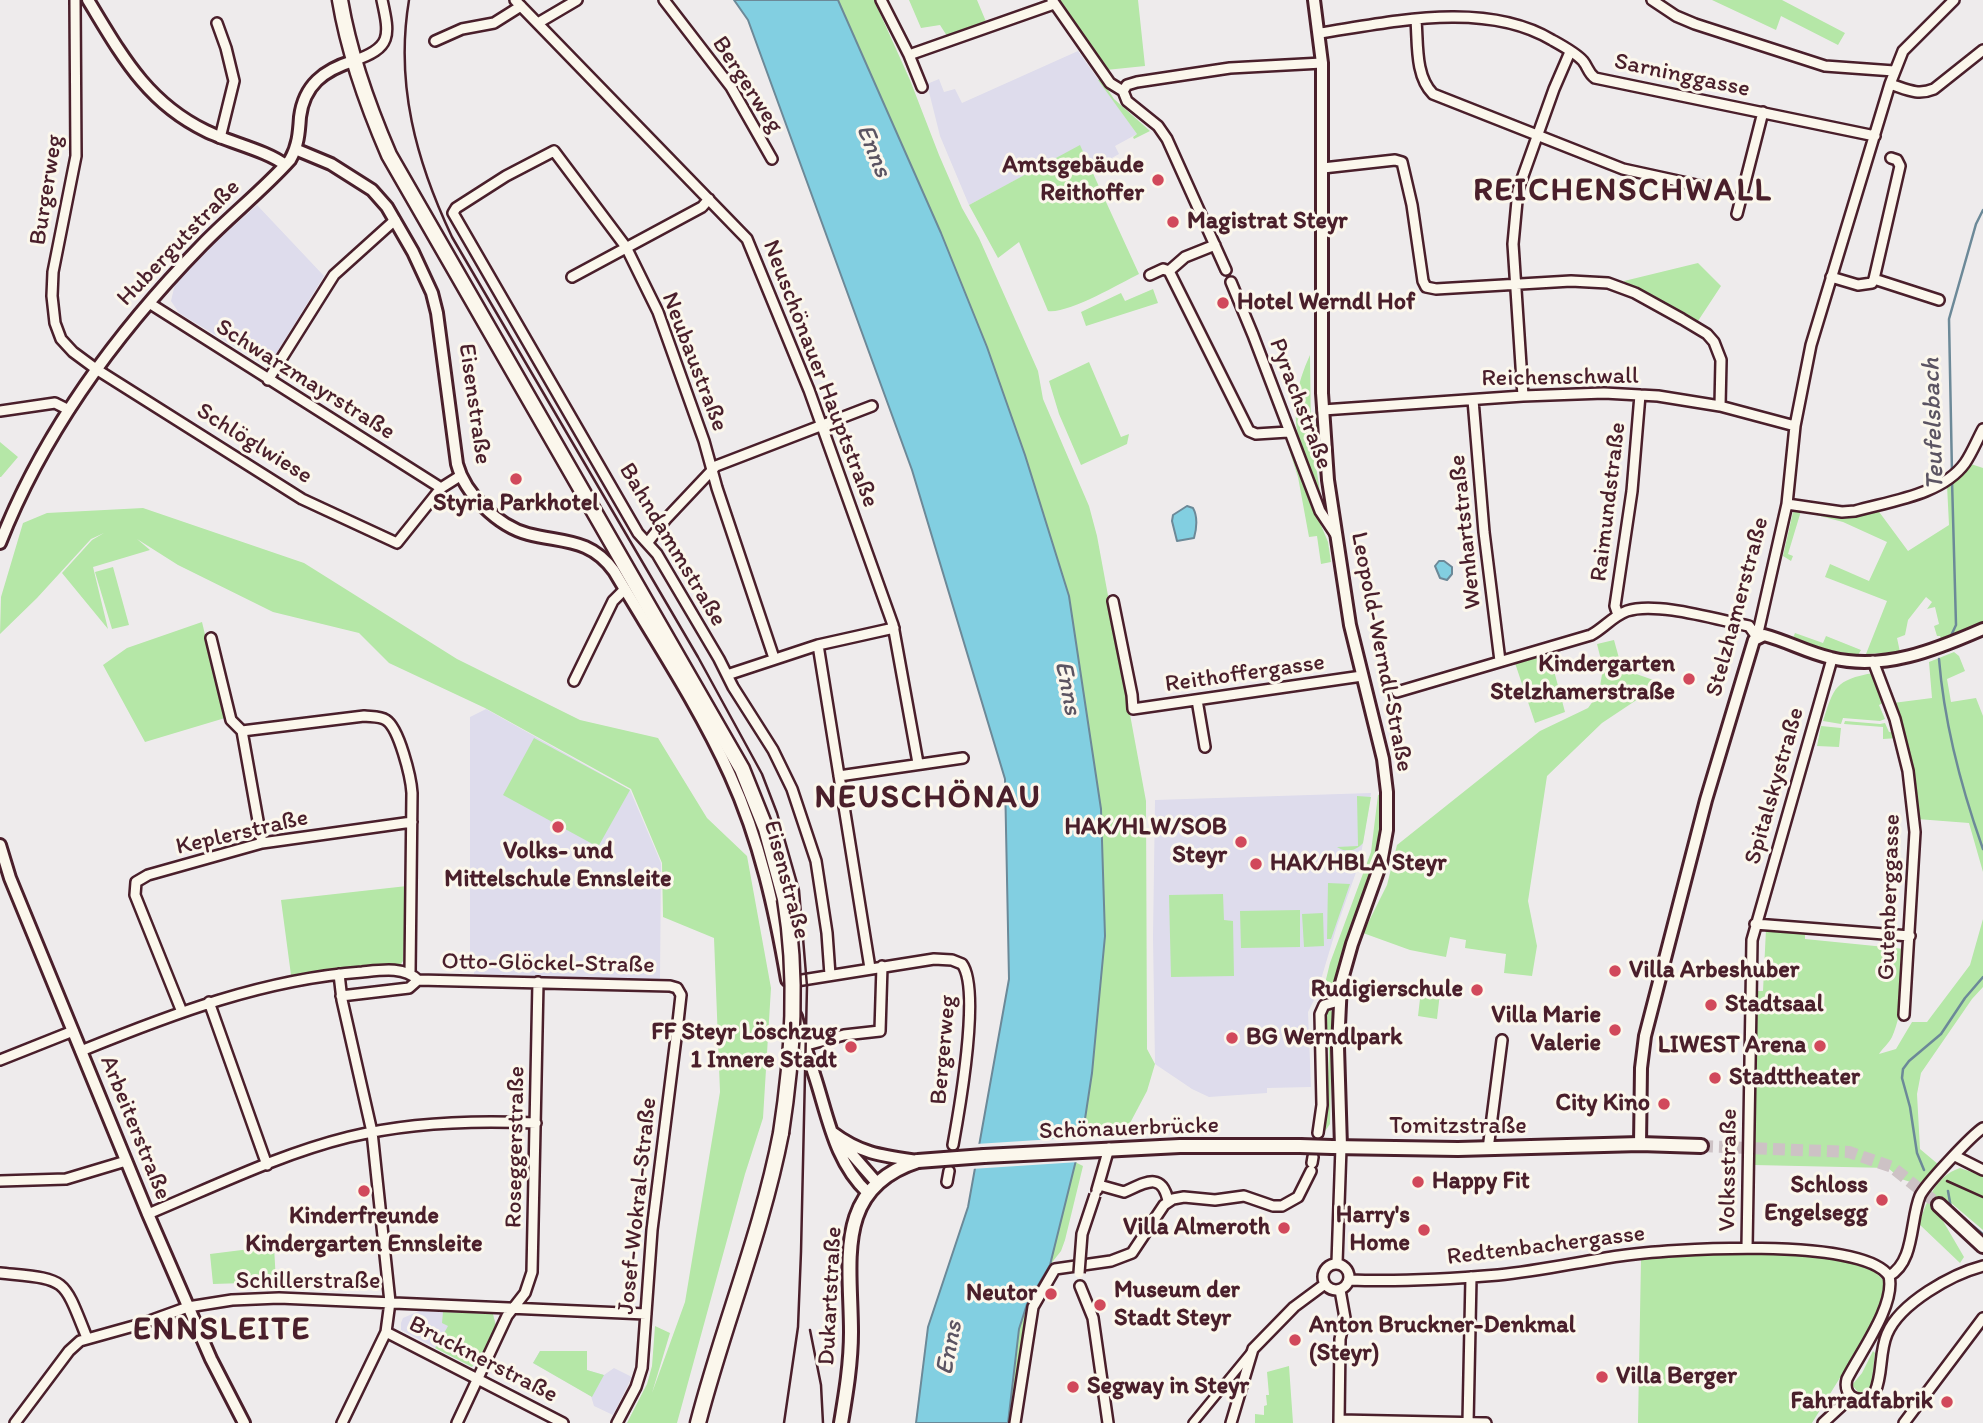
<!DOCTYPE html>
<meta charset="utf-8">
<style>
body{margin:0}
canvas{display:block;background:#eeebec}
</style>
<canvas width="1983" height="1423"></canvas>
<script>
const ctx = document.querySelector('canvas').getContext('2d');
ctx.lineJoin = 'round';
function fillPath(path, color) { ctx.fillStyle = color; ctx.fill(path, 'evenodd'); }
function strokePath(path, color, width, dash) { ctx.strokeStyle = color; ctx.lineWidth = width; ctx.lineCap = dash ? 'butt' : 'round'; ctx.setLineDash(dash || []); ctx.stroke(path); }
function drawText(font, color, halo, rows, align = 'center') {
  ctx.font = font + ' Itim,sans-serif'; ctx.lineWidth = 6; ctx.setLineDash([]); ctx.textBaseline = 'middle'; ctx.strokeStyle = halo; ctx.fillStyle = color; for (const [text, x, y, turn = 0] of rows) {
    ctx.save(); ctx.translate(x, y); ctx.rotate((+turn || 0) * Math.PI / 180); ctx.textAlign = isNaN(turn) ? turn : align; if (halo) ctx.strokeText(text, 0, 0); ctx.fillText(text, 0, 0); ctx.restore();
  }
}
const built = new Path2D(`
 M1078 51 1137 134 1115 146 1119 154 1092 169 1080 146 969 205 940 136 927 84 939 79 944 92 955 89 962 103Z
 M257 205 324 276 268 367 179 313 171 301 175 284 216 242Z
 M486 709 630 790 661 863 660 981 474 974V961H470V717Z
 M1371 793 1360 861 1337 926 1316 996 1308 1012 1311 1087 1267 1088V1093L1209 1097 1192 1089 1155 1064 1153 937 1155 800Z
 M419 1311 490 1313 493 1314 496 1326 478 1361 476 1360 472 1367 401 1330V1323L403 1318Z
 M540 1351H587V1370L604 1375 614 1368 632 1377 613 1415 594 1406 591 1396 533 1363Z`);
const green = new Path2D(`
 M838 0H874L910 80 939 155 962 208 979 238 1038 371 1043 399 1089 506 1097 536 1146 801 1147 1049 1155 1064 1147 1091 1129 1125 1121 1123 1117 1131C1104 1132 1094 1136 1082 1136L1092 1073 1105 936 1101 809 1069 596 890 118Z
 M909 0H977L987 24 951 38 947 36 940 25 921 28Z
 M1059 0H1138L1145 66 1106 70Z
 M1712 0H1782L1845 33 1838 45 1781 16 1776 30Z
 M1101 79 1114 99 1150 131 1134 139 1133 137 1137 134 1098 80Z
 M1080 145 1139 274C1119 284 1068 314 1048 311L1019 242 998 258 969 205Z
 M1698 263 1721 286 1696 324 1649 295 1625 286 1624 281Z
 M1153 289 1158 303 1086 326 1081 312 1121 293 1125 301Z
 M1316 354 1318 420H1316L1314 377Z
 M1310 355 1311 435 1322 504C1300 446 1282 416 1310 355Z
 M1089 362 1121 437 1129 434 1127 444 1081 465 1059 414 1049 381Z
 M1317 424 1328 510 1319 472 1315 425Z
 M0 442 18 457 1 477H0Z
 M1287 443 1328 542 1331 562 1321 564 1317 536 1309 537 1298 477Z
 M1971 464 1983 468V623L1942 641 1940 636H1937L1934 626 1939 624 1935 607 1927 609 1932 602 1926 597 1908 620 1905 635 1897 638 1900 652 1866 654 1887 601 1825 577 1830 564 1869 581 1887 542 1843 522 1801 511 1788 554 1793 556 1791 561 1783 556 1793 512 1801 510 1846 518 1877 509 1908 551 1949 525 1947 485Z
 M143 508 304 563 457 659 580 720 658 738 707 818 747 856 771 988 763 1118 745 1174 677 1423H627L647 1384 652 1366 655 1326 670 1333 652 1393 685 1302 720 1092 714 938 663 917 662 863 631 789 485 708 389 663 359 633 273 612 178 565 137 539 150 550 93 567 108 629 62 573 92 540 104 533 91 539 37 598 0 634 1 597 23 523 47 513Z
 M113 567 129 625 112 629 95 572Z
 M202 622 225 718 145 742 103 665 127 648Z
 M1795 633 1823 643 1826 636 1861 650 1858 655 1821 649 1793 638Z
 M1614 640 1622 669 1662 683 1602 723 1547 776 1528 901 1537 946 1532 976 1504 973 1506 954 1465 948 1466 940 1450 937 1446 957 1410 950 1363 933 1387 885 1397 845 1540 731 1588 708 1599 693 1603 668 1597 644Z
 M1549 652 1565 712 1535 723 1515 663Z
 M1954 652 1959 656 1965 671 1947 679 1951 702 1976 698 1983 716V872L1969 823 1917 819 1913 776 1893 703 1932 698 1929 662Z
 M1873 673 1885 702 1879 705 1885 719 1880 721 1843 718 1841 724 1823 721C1834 687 1835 680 1873 673Z
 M1845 721 1880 724 1885 723 1889 732 1895 731 1898 738 1883 739V727L1844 724Z
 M1821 726 1841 728 1839 747 1817 746Z
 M534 738 630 790 598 847 503 795Z
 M1382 794C1382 819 1382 844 1375 869 1363 912 1341 952 1332 996L1321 1000 1330 963 1371 852 1378 795Z
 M1357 796 1371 797 1363 843C1356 851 1346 853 1337 847L1358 846Z
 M1328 883 1350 884 1331 939H1327Z
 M407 886 403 961 401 964 352 967 291 975 281 900Z
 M1223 894 1224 920 1233 921 1234 976 1171 977 1169 895Z
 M1300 910V947L1241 948 1240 911Z
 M1323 913 1324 946 1304 947 1302 914Z
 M1983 919V987L1972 999 1921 1073 1917 1094 1920 1149 1939 1165 1920 1185 1901 1179 1888 1168 1754 1165 1756 991H1763L1766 929 1805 932V939L1905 949C1902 976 1904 1011 1892 1037 1889 1043 1882 1049 1879 1054L1896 1049 1912 1022H1927L1970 965Z
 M1422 982 1441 984 1437 1019 1418 1016Z
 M1327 1009H1330L1332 1012 1330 1124 1323 1134 1327 1107 1329 1051 1324 1018Z
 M1075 1162 1083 1166 1065 1240 1061 1251 1050 1265Z
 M1960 1168 1983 1176V1230L1950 1202 1945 1203 1936 1209 1964 1257 1960 1263 1919 1224C1927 1201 1935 1176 1960 1168Z
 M274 1246 276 1282 213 1284 210 1254Z
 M1756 1250C1789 1253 1867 1252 1886 1284L1880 1313 1812 1423H1638L1641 1260Z
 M1027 1304H1029L1013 1423H1008L1019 1329Z
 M443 1312 493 1314 496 1326 478 1361 476 1360 472 1367 435 1348 445 1337 443 1335 448 1326 442 1323Z
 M540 1351H587V1370L604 1375 592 1397 533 1363Z
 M1873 1351 1875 1353 1871 1388 1867 1392 1859 1393 1852 1385 1862 1373Z
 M1289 1366 1293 1423H1255V1414L1264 1415V1406L1267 1405 1266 1395H1269L1267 1372Z`);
const water = new Path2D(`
 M734 0H838L941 233 987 347 1025 455 1069 596 1101 809 1105 936 1092 1073 1083 1132 1050 1265 1027 1304 1019 1329 1008 1423H916L928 1327 968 1207 1009 979 1005 779 912 470 748 20Z
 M1187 506 1193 508C1198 517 1197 527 1194 538L1177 541 1172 521 1173 515Z
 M1439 561H1444L1452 567V574L1447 580 1440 578 1435 566Z`);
const pier = new Path2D(`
 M1085 1137 1079 1162 971 1169 976 1144Z`);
const stream = new Path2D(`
 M1952 474 1949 319 1976 224 1983 210
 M1949 640 1956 625 1952 480
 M1939 659C1944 721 1962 790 1983 849
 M1924 1170 1917 1153 1910 1107 1902 1078 1903 1069 1909 1061 1941 1034 1965 998 1983 977
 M1948 1191 1951 1208 1983 1234`);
const secondaryTunnel = new Path2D(`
 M1701 1146 1849 1152 1892 1167 1939 1205`);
const pedestrian = new Path2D(`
 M1193 1423 1253 1350`);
const minor = new Path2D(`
 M75 0 76 156 53 272 52 296 55 323 61 339 73 352 96 369 302 499 397 543 441 488 460 476
 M515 0 747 239 809 390 893 625 918 763
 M664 0 731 87 772 159
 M881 0 909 55 922 87
 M1052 0 1110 83 1123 91 1127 101 1158 126 1167 139 1226 270
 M1652 0 1676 16 1695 24 1825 66 1894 71
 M1416 20C1418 44 1415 76 1433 94L1623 169 1701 186
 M217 23 226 48 234 81 220 138
 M538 23 577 0
 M1320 33C1392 22 1485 0 1552 40 1561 45 1576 53 1583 61 1588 67 1588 73 1595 78L1875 136
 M435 41 462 29 494 23 521 6
 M909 55 1054 4
 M353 61C392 48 390 36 382 0
 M1890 84C1906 89 1917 96 1934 89L1983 50
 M1123 91 1127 85 1137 82 1230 68 1322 63
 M1323 168 1395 160 1402 162 1412 205 1423 281 1426 287 1436 289 1571 281 1608 283 1635 293 1682 319 1707 334 1714 342 1721 360 1720 406
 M1737 214 1763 112
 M1169 271 1249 431 1256 434 1288 432
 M1150 275 1163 269 1169 271 1185 257 1215 245
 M572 277 702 207 709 199
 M1831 277 1858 285 1872 283 1874 279 1900 166 1897 160 1891 158
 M1874 279 1939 300
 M1231 282 1253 335 1320 511 1336 535
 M149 303 441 488
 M268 380 334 275 395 220
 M1523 396 1513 244 1518 190 1554 89 1570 52
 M1473 400 1484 532 1500 661
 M1323 410 1523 396 1604 393 1658 396 1720 406 1795 426
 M0 411 55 403 69 410
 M1787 504 1842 512 1855 511C1890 501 1942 495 1965 463 1972 453 1977 440 1983 429
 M648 542 666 519 716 466 872 406
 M1113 601 1132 695 1133 709 1362 676
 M1618 615 1615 606 1632 491 1640 395
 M1757 637 1787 504 1795 426 1811 345 1890 84 1903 51 1954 0
 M211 638 231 720 242 731 262 843
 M818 645 870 968
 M774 658 717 488 704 441 658 312 626 247 554 151 506 176 456 208 453 213 638 533 657 554 719 659 733 687 773 750 792 789 816 861 827 933 830 975
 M1873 661 1895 719 1908 771 1915 832 1904 1015
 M727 675 818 645 894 628
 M574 681 613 601 625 589
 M1397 692 1591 635C1604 628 1613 616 1627 611 1656 601 1718 620 1749 626L1757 637
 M1197 700 1205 747
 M242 731 364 716C371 717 380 716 386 720 399 728 411 777 412 793L410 973
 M839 776 963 758
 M1755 924 1910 936
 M339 974 342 1000 372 1132 390 1302 386 1332 342 1423
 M790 982 934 959 952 960 962 964C981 989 959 1112 953 1145
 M341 996 409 988 418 980
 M209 1002 267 1165
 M182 1012 135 895 136 882 148 875 262 843 412 822
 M803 1046 844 1035 880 1031 882 966
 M81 1051C172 1014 264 979 362 972 381 970 404 966 418 980L670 986 677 988 681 995 678 1022 652 1230 642 1368 636 1387 617 1423
 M0 1060 73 1031
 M1318 1133 1322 1105 1320 1014 1324 1005 1339 1001
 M1488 1149 1502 1040
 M1955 1156 1983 1170
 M1312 1163 1313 1157
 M0 1181 66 1179 126 1161
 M947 1182 949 1171
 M1099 1185 1124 1192C1143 1184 1162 1170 1168 1201
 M1097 1190 1109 1148
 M148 1214C213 1187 280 1154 349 1137 410 1122 473 1120 536 1123
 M1747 1248 1752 940 1832 659
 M1337 1263 1341 1147
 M1323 1277a13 13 0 1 1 26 0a13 13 0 1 1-26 0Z
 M0 1273C67 1280 62 1275 87 1338
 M1889 1276C1896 1305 1860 1353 1847 1379 1842 1398 1862 1406 1875 1392 1883 1374 1879 1353 1887 1334 1900 1303 1952 1274 1983 1266
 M1889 1276C1915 1262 1910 1220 1920 1196 1925 1185 1972 1135 1983 1128
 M1350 1280C1398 1282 1450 1279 1498 1275 1539 1271 1579 1262 1619 1256 1666 1249 1862 1236 1889 1276
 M1080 1286 1093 1318 1108 1423
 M386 1332 563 1423
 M1339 1420 1486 1423
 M15 1423 69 1351 80 1341 141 1324 188 1307 232 1300 279 1298 646 1314
 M457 1423 507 1316 525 1293 532 1272 538 982
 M1015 1423 1033 1307 1055 1269 1111 1261 1132 1253 1164 1205 1173 1199 1184 1197 1215 1200 1244 1196 1273 1206H1282L1298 1197 1311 1171
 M1231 1423 1253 1349 1294 1307 1325 1284
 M1339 1423 1340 1339 1345 1318 1340 1290
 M1468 1423 1471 1277
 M1823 1423 1851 1397
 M1904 1423 1983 1318`);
const tertiary = new Path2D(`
 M88 0C121 54 146 102 206 131 228 142 268 151 285 165
 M1314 0 1322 63V393L1328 480 1350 625 1383 759 1387 792V830L1381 863 1352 944 1341 983 1338 1047 1341 1147
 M295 149 331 164 372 190 387 207 413 252 432 293 437 313 457 464C465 494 498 526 528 534 563 543 590 538 614 571 653 637 699 706 730 775 760 841 775 910 787 980
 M0 543C44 431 118 331 202 245 230 216 263 190 290 160 298 146 299 133 300 117 304 85 324 70 353 61
 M0 845 10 878 148 1214 211 1359 244 1423
 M796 1016C801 1037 808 1054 814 1074 828 1116 834 1161 868 1193
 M832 1132C861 1154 883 1156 918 1161
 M842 1143 877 1183
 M1640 1144 1641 1068 1645 1036 1706 800 1754 640 1764 635C1787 641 1808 653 1831 658 1884 671 1935 650 1983 629`);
const secondary = new Path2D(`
 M1332 1147 1458 1149 1640 1144 1701 1146
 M984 1156 1180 1146H1300
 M1939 1205 1983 1246
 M841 1423C846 1393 851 1363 851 1332 851 1262 833 1188 918 1161`);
const primary = new Path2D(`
 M340 0C349 54 367 104 389 155L742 769 766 829 785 899
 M698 1423C723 1326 762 1232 781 1133`);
const rail = new Path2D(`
 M409 0C395 84 416 161 452 237L698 657 762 774 777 813 799 890 807 986 801 1252 798 1327 784 1423
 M1947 1181 1983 1197
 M810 1330 821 1385 823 1423`);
const minorBridge = new Path2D(`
 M1079 1273 1082 1234 1095 1195`);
const secondaryBridge = new Path2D(`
 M1300 1146 1332 1147
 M918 1161 984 1156`);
const primaryBridge = new Path2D(`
 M781 1133C793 1055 798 977 785 899`);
const markers = [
 [1158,180,7,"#d1495b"],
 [1173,222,7,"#d1495b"],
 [1223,303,7,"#d1495b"],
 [516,479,7,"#d1495b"],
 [1689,679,7,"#d1495b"],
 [558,827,7,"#d1495b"],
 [1241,842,7,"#d1495b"],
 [1256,864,7,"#d1495b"],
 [1615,971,7,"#d1495b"],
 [1477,990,7,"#d1495b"],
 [1711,1005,7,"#d1495b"],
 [1615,1030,7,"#d1495b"],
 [1232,1038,7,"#d1495b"],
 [1820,1046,7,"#d1495b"],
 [851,1047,7,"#d1495b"],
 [1715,1078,7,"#d1495b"],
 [1664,1104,7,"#d1495b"],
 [1418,1182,7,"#d1495b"],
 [364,1191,7,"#d1495b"],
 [1882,1200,7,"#d1495b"],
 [1284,1228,7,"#d1495b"],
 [1424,1230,7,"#d1495b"],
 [1051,1294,7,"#d1495b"],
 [1100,1305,7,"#d1495b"],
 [1295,1340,7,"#d1495b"],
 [1602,1377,7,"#d1495b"],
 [1073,1387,7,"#d1495b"],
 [1947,1402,7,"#d1495b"]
];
const streetNames = [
 ["Sarninggasse",1682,76,12],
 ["Bergerweg",747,85,57],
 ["Burgerweg",47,190,-81],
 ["Hubergutstraße",179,243,-46],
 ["Neubaustraße",694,362,69],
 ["Neuschönauer Hauptstraße",820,374,69],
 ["Reichenschwall",1560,378,-1],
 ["Schwarzmayrstraße",305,380,32],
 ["Eisenstraße",474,404,82],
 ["Pyrachstraße",1300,404,69],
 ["Schlöglwiese",254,444,32],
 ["Raimundstraße",1609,502,-83],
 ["Wenhartstraße",1466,532,-96],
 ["Bahndammstraße",672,545,59],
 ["Stelzhamerstraße",1738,607,-75],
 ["Leopold-Werndl-Straße",1381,652,79],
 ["Reithoffergasse",1245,674,-8],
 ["Spitalskystraße",1775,786,-74],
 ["Keplerstraße",242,833,-13],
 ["Eisenstraße",786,880,75],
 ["Gutenberggasse",1890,897,-88],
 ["Otto-Glöckel-Straße",548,964,1],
 ["Bergerweg",944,1050,-85],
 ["Tomitzstraße",1458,1127],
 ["Arbeiterstraße",135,1128,68],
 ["Schönauerbrücke",1129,1129,-2],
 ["Roseggerstraße",516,1147,-89],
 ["Volksstraße",1729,1170,-89],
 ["Josef-Wokral-Straße",638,1206,-84],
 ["Redtenbachergasse",1546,1246,-7],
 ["Schillerstraße",308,1282],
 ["Dukartstraße",831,1296,-87],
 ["Brucknerstraße",483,1360,27]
];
const poiNames = [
 ["Amtsgebäude",1144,166],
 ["Reithoffer",1144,194],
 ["Magistrat Steyr",1187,222,"left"],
 ["Hotel Werndl Hof",1237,303,"left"],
 ["Styria Parkhotel",516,504,"center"],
 ["Kindergarten",1675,665],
 ["Stelzhamerstraße",1675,693],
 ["HAK/HLW/SOB",1227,828],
 ["Steyr",1227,856],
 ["Volks- und",558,852,"center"],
 ["Mittelschule Ennsleite",558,880,"center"],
 ["HAK/HBLA Steyr",1270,864,"left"],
 ["Villa Arbeshuber",1629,971,"left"],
 ["Rudigierschule",1463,990],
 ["Stadtsaal",1725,1005,"left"],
 ["Villa Marie",1601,1016],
 ["Valerie",1601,1044],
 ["FF Steyr Löschzug",837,1033],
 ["1 Innere Stadt",837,1061],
 ["BG Werndlpark",1246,1038,"left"],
 ["LIWEST Arena",1806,1046],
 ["Stadttheater",1729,1078,"left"],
 ["City Kino",1650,1104],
 ["Happy Fit",1432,1182,"left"],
 ["Schloss",1868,1186],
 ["Engelsegg",1868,1214],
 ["Harry's",1410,1216],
 ["Home",1410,1244],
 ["Kinderfreunde",364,1217,"center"],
 ["Kindergarten Ennsleite",364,1245,"center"],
 ["Villa Almeroth",1270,1228],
 ["Museum der",1114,1291,"left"],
 ["Stadt Steyr",1114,1319,"left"],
 ["Neutor",1037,1294],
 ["Anton Bruckner-Denkmal",1309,1326,"left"],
 ["(Steyr)",1309,1354,"left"],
 ["Villa Berger",1616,1377,"left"],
 ["Segway in Steyr",1087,1387,"left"],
 ["Fahrradfabrik",1933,1402]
];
const waterNames = [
 ["Enns",873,151,68],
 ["Teufelsbach",1934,424,-92],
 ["Enns",1067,688,79],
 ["Enns",950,1348,-79]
];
const districtNames = [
 ["REICHENSCHWALL",1623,192],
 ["NEUSCHÖNAU",928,799],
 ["ENNSLEITE",222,1331]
];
fillPath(built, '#dedcec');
fillPath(green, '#b5e7a7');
fillPath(water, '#82cfe1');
strokePath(water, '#6c8998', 2);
fillPath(pier, '#eeebec');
strokePath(stream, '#6c8998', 2.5);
strokePath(secondaryTunnel, '#cdc2c5', 12, [12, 6]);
strokePath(pedestrian, '#4a1f2b', 12);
strokePath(minor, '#4a1f2b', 14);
strokePath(tertiary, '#4a1f2b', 16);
strokePath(secondary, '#4a1f2b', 18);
strokePath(primary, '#4a1f2b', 19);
strokePath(pedestrian, '#fbf7ec', 7);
strokePath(minor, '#fbf7ec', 9);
strokePath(tertiary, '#fbf7ec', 10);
strokePath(secondary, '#fbf7ec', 12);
strokePath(primary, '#fbf7ec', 14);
strokePath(rail, '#4a1f2b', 2.5);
strokePath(minorBridge, '#4a1f2b', 14, []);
strokePath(secondaryBridge, '#4a1f2b', 18, []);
strokePath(primaryBridge, '#4a1f2b', 19, []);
strokePath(minorBridge, '#fbf7ec', 9);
strokePath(secondaryBridge, '#fbf7ec', 12);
strokePath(primaryBridge, '#fbf7ec', 14);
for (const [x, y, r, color] of markers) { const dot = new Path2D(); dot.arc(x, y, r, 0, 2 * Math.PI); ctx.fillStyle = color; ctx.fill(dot); strokePath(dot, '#fbf7ec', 2.5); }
drawText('24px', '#4a1f2b', '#fbf7ec', streetNames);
drawText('bold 24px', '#4a1f2b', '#fbf7ec', poiNames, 'right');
drawText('italic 26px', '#5b5462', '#fbf7ec', waterNames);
ctx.letterSpacing = '2px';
drawText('bold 32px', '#4a1f2b', '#fbf7ec', districtNames);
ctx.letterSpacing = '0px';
</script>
